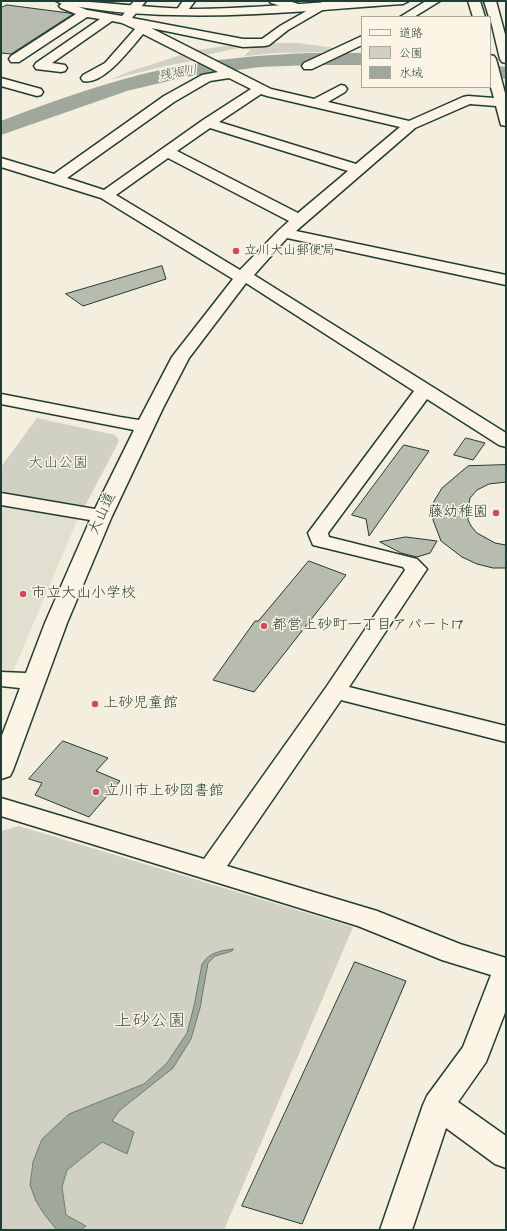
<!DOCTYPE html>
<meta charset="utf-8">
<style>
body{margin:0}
#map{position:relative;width:507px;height:1231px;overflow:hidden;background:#f3eede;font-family:"Architects Daughter","Klee One",sans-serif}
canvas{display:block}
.frame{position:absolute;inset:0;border:2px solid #1f3d34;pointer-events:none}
.legend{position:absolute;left:361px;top:16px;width:130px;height:72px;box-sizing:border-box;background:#fcf5e5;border:1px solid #a4ab9e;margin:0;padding:5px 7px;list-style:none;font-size:12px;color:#1f3d34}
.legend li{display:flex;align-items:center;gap:8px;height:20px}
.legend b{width:20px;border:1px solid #a4ab9e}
</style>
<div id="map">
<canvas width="507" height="1231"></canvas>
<div class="frame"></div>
<ul class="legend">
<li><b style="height:5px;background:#fcf5e5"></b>道路</li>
<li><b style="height:11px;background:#d0d1c2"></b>公園</li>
<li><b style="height:11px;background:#a0a89b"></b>水域</li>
</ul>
</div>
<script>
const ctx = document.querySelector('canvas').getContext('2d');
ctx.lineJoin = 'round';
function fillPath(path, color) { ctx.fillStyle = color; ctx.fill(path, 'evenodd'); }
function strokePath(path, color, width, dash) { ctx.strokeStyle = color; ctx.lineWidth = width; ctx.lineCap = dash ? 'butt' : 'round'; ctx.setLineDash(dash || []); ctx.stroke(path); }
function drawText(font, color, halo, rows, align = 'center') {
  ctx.font = font + ' "Architects Daughter","Klee One",sans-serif'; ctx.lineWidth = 3; ctx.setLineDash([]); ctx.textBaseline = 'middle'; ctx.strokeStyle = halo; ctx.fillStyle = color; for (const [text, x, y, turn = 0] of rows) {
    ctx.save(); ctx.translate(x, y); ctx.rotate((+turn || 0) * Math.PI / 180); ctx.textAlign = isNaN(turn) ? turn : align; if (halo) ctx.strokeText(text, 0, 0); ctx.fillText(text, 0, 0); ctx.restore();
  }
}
const built = new Path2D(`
 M1 506 78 518 13 672 1 671Z`);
const green = new Path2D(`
 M262 43H298L335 48 326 52 277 53 244 56 251 49 239 48 201 56 191 51 238 44Z
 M181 55 193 61 165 66 109 80 131 71Z
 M37 418 115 435 119 441 84 508 1 496V467Z
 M19 826 353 927 224 1230H1V831Z`);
const water = new Path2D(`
 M233 949 232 951 215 956 208 963 200 1008 191 1039 173 1068 120 1110 112 1121 134 1132 127 1154 102 1142 67 1170 62 1187 66 1215 86 1226 81 1230H57L44 1214 36 1201 30 1185 33 1162 42 1139 69 1114 144 1084 167 1063 187 1033 194 1006 202 964C210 952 220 951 233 949Z`);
const river = new Path2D(`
 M311 53H362V65H311L260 67 185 77 127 91 1 135V121C53 101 106 82 160 70 210 59 260 55 311 53Z
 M490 65 506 67V79L490 77Z`);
const building = new Path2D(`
 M7 5 69 13 73 14 11 54 1 53V8Z
 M162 266 166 279 83 306 66 294Z
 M466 438 485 443 473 460 454 455Z
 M404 445 429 451 369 536 366 519 352 515Z
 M506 465V482L489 484 477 490 470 498 468 508V520L471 526 477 533 495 543 506 545V568H493L477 564 462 557 441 541 433 520V503L442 488 468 466Z
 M406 537 437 541 430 553 417 557 401 553 380 542Z
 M309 561 346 575 254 692 213 680 255 621H258Z
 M63 741 108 758 96 771 120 781 89 817 35 795 42 783 29 779Z
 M355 962 406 981 302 1224 242 1206Z`);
const minor = new Path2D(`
 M65 1H74L76 3 74 5 87 10 122 16 134 1H146L132 18 243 39H262L280 26 324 1H338L288 30 269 45 265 46 243 47 151 28 271 89 314 99 341 85 345 86 347 89 345 92 328 102 409 121 463 97 468 96 494 98 490 84V55L494 56 496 59 506 97V126L501 125 496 106 470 104 415 128 296 231 506 275V285L287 238 254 275 506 433V447L499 445 427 399 328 533 329 537 417 559 427 569 349 687 506 726V742L341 700 227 866 377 911 460 944 506 958V1010L486 1062 458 1102 506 1136V1168L495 1164 446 1128 412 1230H380L423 1105 427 1096 463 1047 491 975 442 960 358 926 1 816V798L204 859 327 686 405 570 403 567 313 545 308 533 414 391 246 283 189 358 163 408 112 516 67 623 13 770 10 776 1 779V738L20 688 1 686V672L26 673 45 623 90 520 1 505V493L95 509 134 430 1 404V394L120 417 139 420 172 357 233 279 101 198 1 167V158L54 174 164 96 202 75 218 72 143 34C131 48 103 86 83 81L81 78 83 75 105 63 135 29 122 23 112 21 52 63 65 65 67 68 65 71 61 72 36 69 34 66 36 63 100 19 87 17 19 62H11L9 59 11 56 76 14 61 8 59 6ZM229 78 251 89 203 120 104 190 67 178 174 102 210 81ZM261 94 267 96 400 127 356 164 219 122ZM210 128 348 171 298 213 177 151ZM168 158 289 221 279 230 240 270 116 195Z
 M183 1H195L185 14H177L175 12Z
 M269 1C280 1 297 0 304 8L298 11 271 3Z
 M426 1H440L414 17H400Z
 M468 1H480L485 17H473Z
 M484 1H496L506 38V63L502 62 500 59 490 17H489Z
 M362 36V45L312 69H304L302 66 304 63Z
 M1 78 41 89 43 92 41 95 37 96 1 86Z`);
const major = new Path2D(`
 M56 1C101 1 145 8 190 9 245 9 299 3 354 1 372 0 390 1 409 1L403 4C318 10 232 19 147 14 118 13 90 9 62 4Z`);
const markers = [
 [236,251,4,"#d1495b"],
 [496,513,4,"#d1495b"],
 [23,594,4,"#d1495b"],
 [264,626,4,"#d1495b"],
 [95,704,4,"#d1495b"],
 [96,792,4,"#d1495b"]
];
const farWaternames = [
 ["残堀川",178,74,-10]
];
const farPoinames = [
 ["立川大山郵便局",244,251]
];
const parkNames = [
 ["大山公園",58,464]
];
const poiNames = [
 ["藤幼稚園",488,513,"right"],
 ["市立大山小学校",31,594],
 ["都営上砂町一丁目アパート17",272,626],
 ["上砂児童館",103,704],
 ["立川市上砂図書館",104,792]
];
const streetNames = [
 ["大山道",103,514,-65]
];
const nearParknames = [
 ["上砂公園",150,1022]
];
fillPath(built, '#e1dfd0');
fillPath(green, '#d0d1c2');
fillPath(water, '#a0a89b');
strokePath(water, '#6c7d72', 1);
fillPath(river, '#a0a89b');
fillPath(building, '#b8bcae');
strokePath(building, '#1f3d34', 1);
strokePath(minor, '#1f3d34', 3);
strokePath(major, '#1f3d34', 3);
fillPath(minor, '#fcf5e5');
fillPath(major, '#fcf5e5');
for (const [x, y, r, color] of markers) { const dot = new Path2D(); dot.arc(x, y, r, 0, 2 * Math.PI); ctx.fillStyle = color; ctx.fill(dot); strokePath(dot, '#fcf5e5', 1.5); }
drawText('italic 13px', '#465d53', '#fcf5e5', farWaternames);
drawText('13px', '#1f3d34', '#fcf5e5', farPoinames, 'left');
drawText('15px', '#425b50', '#fcf5e5', parkNames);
drawText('15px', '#1f3d34', '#fcf5e5', poiNames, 'left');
drawText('15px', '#1f3d34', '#fcf5e5', streetNames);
drawText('18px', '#425b50', '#fcf5e5', nearParknames);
</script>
